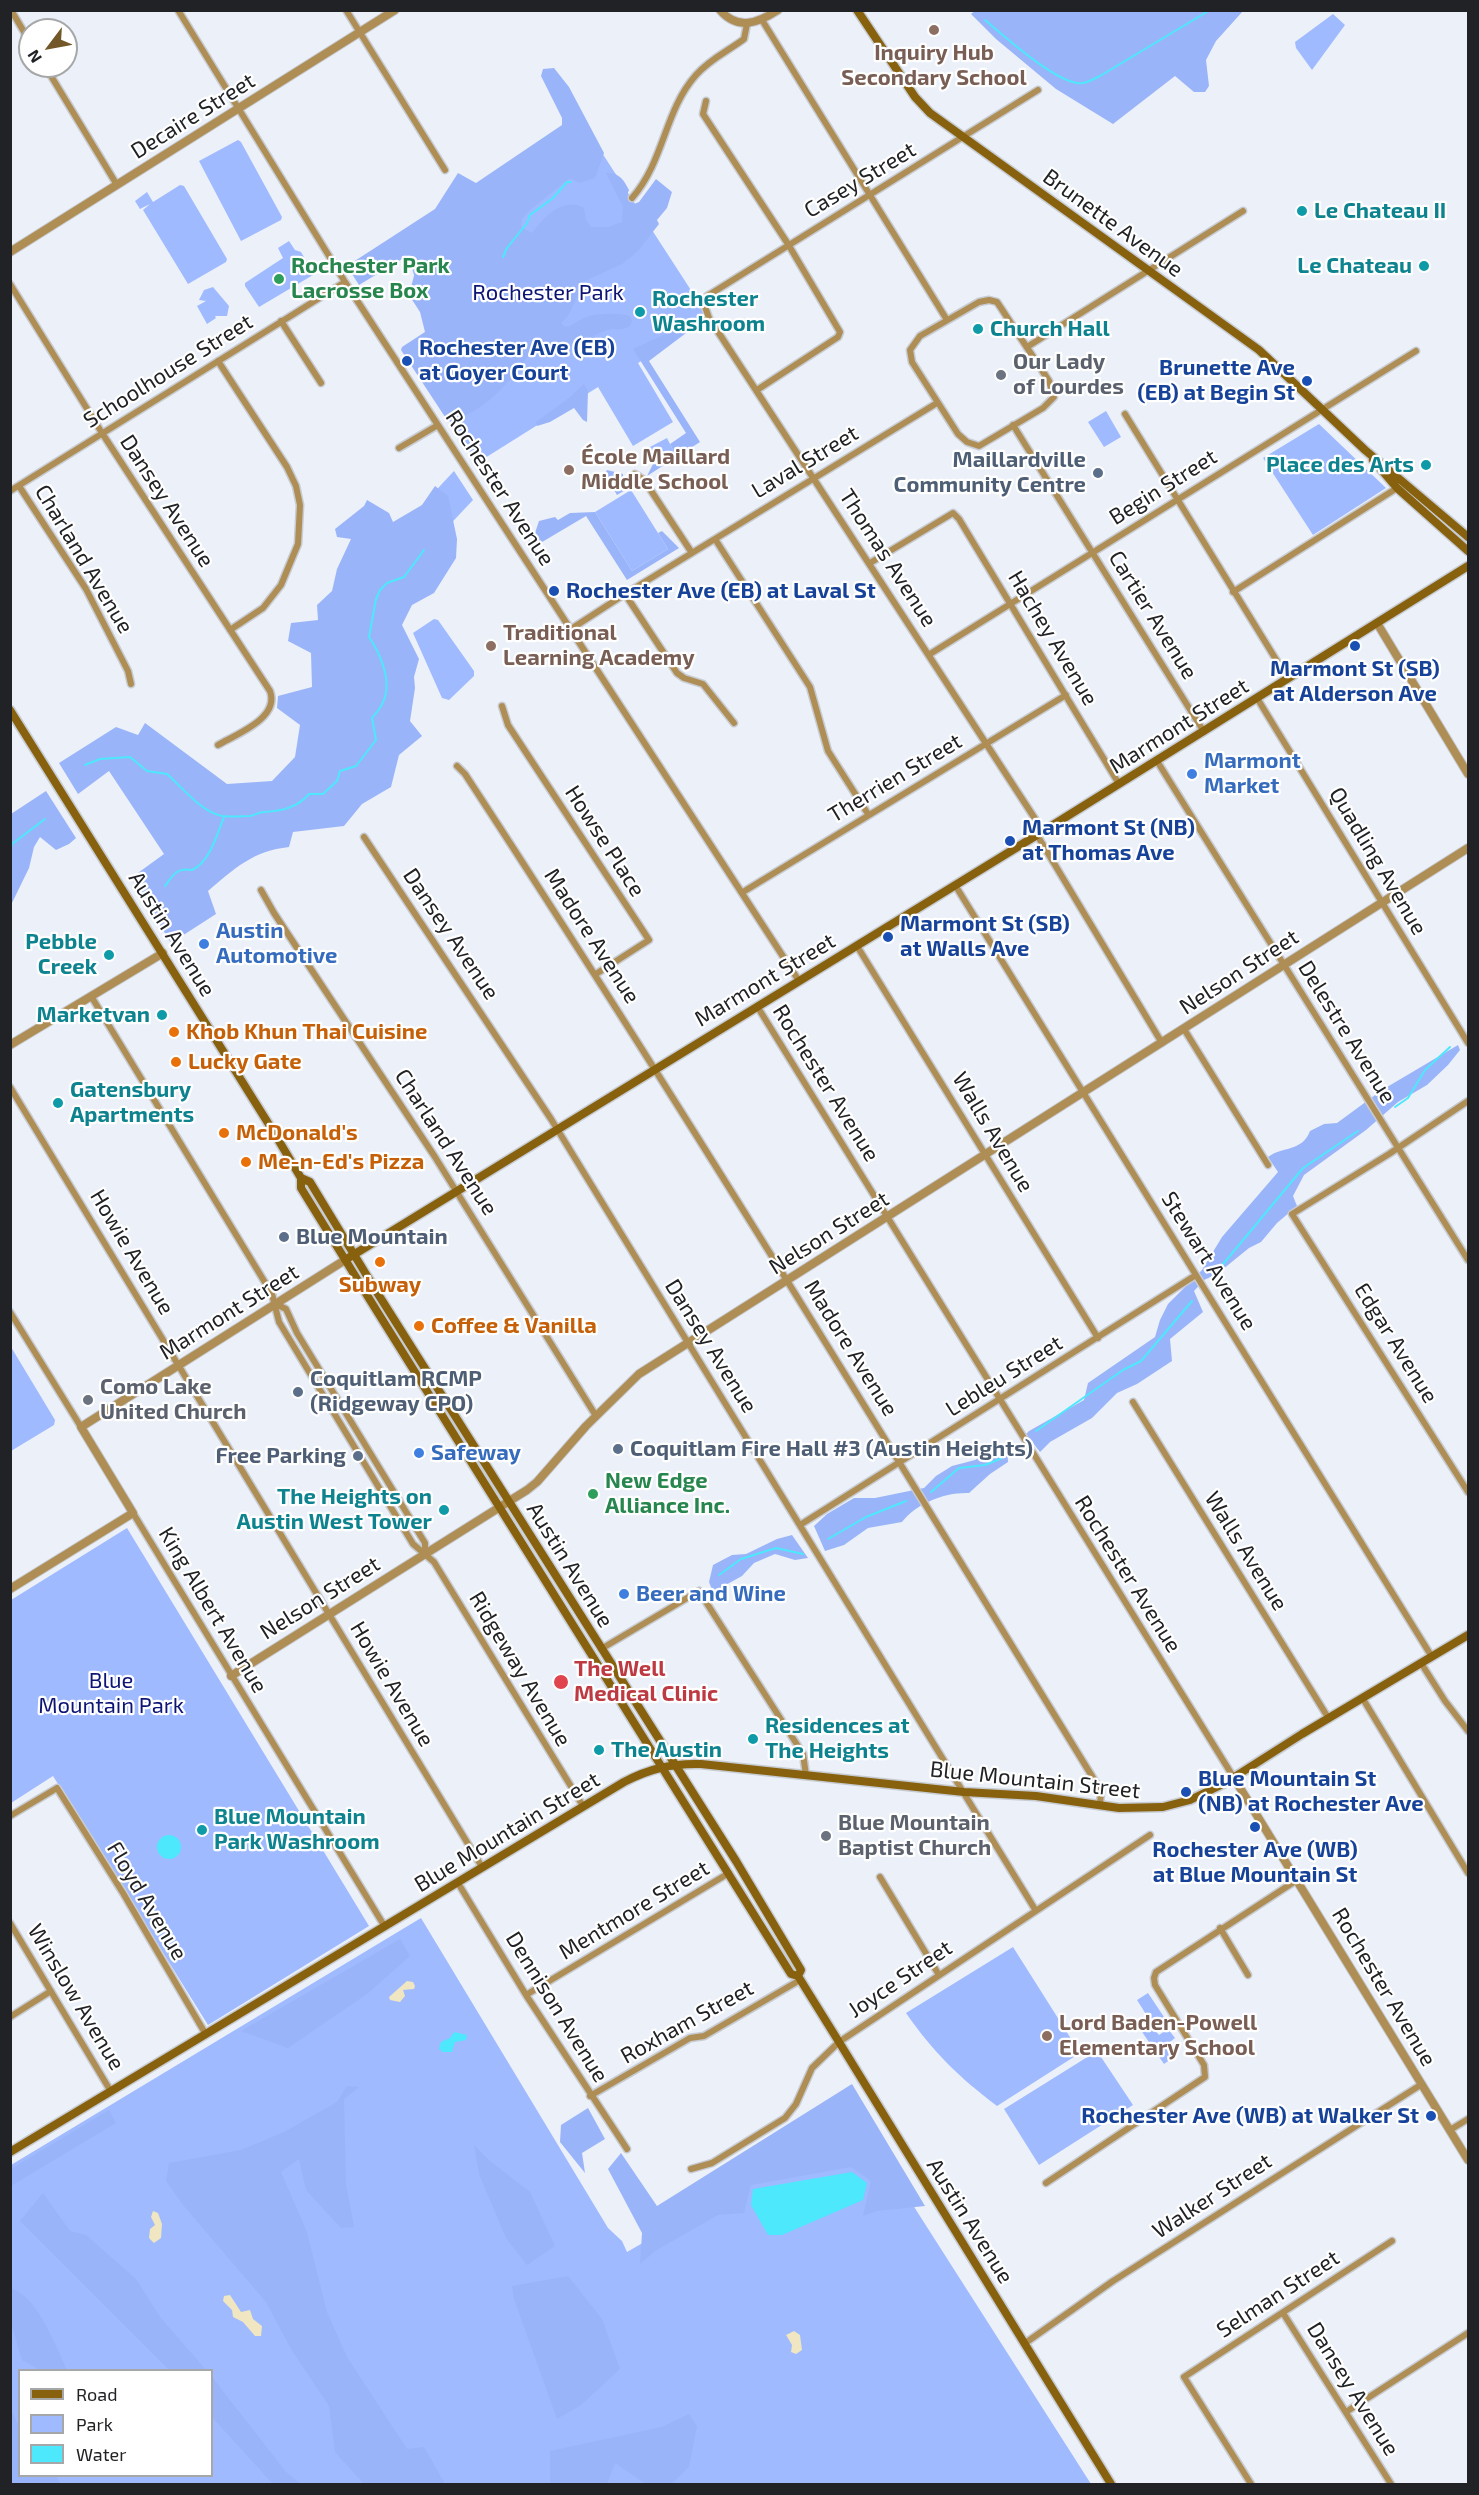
<!DOCTYPE html>
<meta charset="utf-8">
<style>
body{margin:0}
#map{position:relative;width:1479px;height:2495px;overflow:hidden;background:#ecf0f8;font-family:"Exo 2",sans-serif}
canvas{display:block}
.frame{position:absolute;inset:0;border:12px solid #212225;pointer-events:none}
.legend{position:absolute;left:18px;top:2369px;width:195px;height:108px;box-sizing:border-box;background:#fff;border:2px solid #a6a7a8;margin:0;padding:8px 10px;list-style:none;font-size:18px;color:#212225}
.legend li{display:flex;align-items:center;gap:12px;height:30px}
.legend b{width:30px;border:2px solid #a6a7a8}
.north{position:absolute;left:18px;top:18px;width:60px;height:60px;box-sizing:border-box;background:#fff;border:2px solid #a6a7a8;border-radius:50%;rotate:238deg;font-size:16px;font-weight:700;line-height:24px;text-align:center;color:#212225}
.north::after{content:'';display:block;margin:auto;width:21px;height:27px;background:#725729;clip-path:polygon(50% 0,100% 100%,50% 72%,0 100%)}
</style>
<div id="map">
<canvas width="1479" height="2495"></canvas>
<div class="frame"></div>
<ul class="legend">
<li><b style="height:8px;background:#87610d"></b>Road</li>
<li><b style="height:16px;background:#9fbaff"></b>Park</li>
<li><b style="height:16px;background:#4de8fc"></b>Water</li>
</ul>
<div class="north">N</div>
</div>
<script>
const ctx = document.querySelector('canvas').getContext('2d');
ctx.lineJoin = 'round';
function fillPath(path, color) { ctx.fillStyle = color; ctx.fill(path, 'evenodd'); }
function strokePath(path, color, width, dash) { ctx.strokeStyle = color; ctx.lineWidth = width; ctx.lineCap = dash ? 'butt' : 'round'; ctx.setLineDash(dash || []); ctx.stroke(path); }
function drawText(font, color, halo, rows, align = 'center') {
  ctx.font = font + ' "Exo 2",sans-serif'; ctx.lineWidth = 4.5; ctx.setLineDash([]); ctx.textBaseline = 'middle'; ctx.strokeStyle = halo; ctx.fillStyle = color; for (const [text, x, y, turn = 0] of rows) {
    ctx.save(); ctx.translate(x, y); ctx.rotate((+turn || 0) * Math.PI / 180); ctx.textAlign = isNaN(turn) ? turn : align; if (halo) ctx.strokeText(text, 0, 0); ctx.fillText(text, 0, 0); ctx.restore();
  }
}
const green = new Path2D(`
 M1333 14 1345 25 1312 70 1296 48 1295 42Z
 M593 139 709 318 638 363 673 422 633 446 598 387 477 463 402 348 430 329 408 255Z
 M238 140 241 142 282 217 281 220 241 241 199 161Z
 M180 185 184 186 227 259 226 262 188 284 143 210 150 204 140 209 135 201 147 192 153 202Z
 M289 241 295 250 301 252 313 272V275L259 307 245 286V283L283 258 278 248Z
 M213 287 229 306 227 316H215L216 318 207 324 197 306 206 301 199 300 204 290Z
 M1106 411 1121 437 1104 447 1088 422Z
 M1319 424 1386 488 1313 535 1263 458Z
 M667 438 673 450 654 462 648 448Z
 M454 471 473 500 441 534 398 531Z
 M631 490 668 549 632 571 595 512Z
 M434 619 438 620 474 671V676L449 700 442 698 413 633Z
 M11 1347 55 1420 54 1425 11 1451Z
 M127 1528 369 1926 208 2025 53 1776 11 1803V1600Z
 M421 1918 608 2228 622 2241 627 2252 858 2119 1091 2484H11V2165ZM20 2370H212V2476H20Z
 M1013 1947 1080 2053 997 2106C960 2078 933 2052 906 2013Z
 M1148 1993 1166 2020 1154 2027 1137 2000Z
 M1149 2022 1159 2035 1168 2029 1175 2038 1166 2045 1174 2057 1164 2064 1140 2029Z
 M1097 2051 1133 2105 1039 2165 1004 2109Z`);
const forest = new Path2D(`
 M976 10H1243V11L1216 41 1206 60 1209 86 1205 92H1194L1175 76 1113 124 1056 89 996 39 971 14Z
 M554 68 569 87 604 153 595 178 579 183 570 178 529 211 522 219 521 227 532 233C544 217 563 196 584 208L586 220 591 227H608L622 222 623 207 606 173C619 172 624 180 629 190L627 195 634 204 639 202 656 179 672 192 667 208 657 220 659 224 638 251 622 264 585 281 568 316 561 323 565 327C573 326 578 320 586 317 599 313 617 313 630 316L632 321 630 326C623 331 615 328 607 330 592 335 576 348 559 348 550 348 545 342 536 343 520 371 482 419 447 420L401 350 402 347 425 332 420 312 409 295 415 272 412 259 407 256 359 285 347 266 435 209 458 173 476 183 562 125V118L541 76 543 69Z
 M702 321 649 361 700 442 647 476 654 462 673 450 670 444 686 433 633 349 692 322Z
 M584 384 588 391 587 422 583 420 574 408 550 422 537 426 536 422 569 398Z
 M607 470 623 474V480L630 487 617 495 605 474Z
 M435 486 448 496 457 539 456 558 434 593 412 605 402 625 419 659 414 677 415 688 410 721 422 736 399 755 391 787 362 804 344 826 293 832 289 847C253 851 235 868 208 891L216 914 171 943 131 878 164 854 109 771 78 794 59 763 116 727 138 735 145 723 227 784 272 781 295 757 300 725 277 708 278 696 312 687 311 653 288 641 291 623 318 620 317 605 332 591 337 569 351 539 337 537 335 529 364 506 367 500 389 513 393 522 422 505Z
 M595 512 632 571 668 549 658 533 662 531 679 548 627 580 586 516 532 548 528 541 533 539 539 521 555 517 558 520 570 513Z
 M46 791 76 838 69 844 56 850 40 837 34 847 29 868 11 905V814Z
 M1458 1045 1460 1050 1448 1065 1427 1085 1398 1102 1366 1130 1304 1175 1293 1196 1297 1206 1277 1223 1261 1242 1249 1248 1217 1274 1204 1280 1194 1291 1203 1312 1170 1339 1172 1361 1137 1384 1117 1393 1092 1418 1050 1442 1040 1452 1026 1434 1029 1431 1084 1400 1088 1383 1155 1337 1160 1320 1168 1304 1202 1270 1222 1237 1278 1172 1268 1157C1283 1146 1302 1152 1310 1131L1324 1124 1337 1123 1382 1090Z
 M1007 1442 1008 1462 990 1474 969 1493C945 1492 917 1503 902 1522L868 1528 844 1545 825 1551 814 1526 827 1514 854 1498H875L924 1488 936 1476 952 1466 975 1460Z
 M792 1535 808 1558 795 1560 775 1554 754 1563 742 1576 713 1592 709 1582 713 1565 732 1555 746 1554 777 1539Z
 M400 1939 410 1956 367 1994 288 2048 241 2031Z
 M852 2084 925 2206 877 2211 863 2216 871 2181 851 2167 751 2185 744 2213 718 2215 655 2251 640 2264 642 2233 608 2169 621 2153 657 2206Z
 M347 2086 359 2087 344 2099 346 2184 354 2227 341 2228 306 2190 299 2159 281 2172 307 2232 327 2312 347 2357 407 2449 424 2447 445 2484H364L335 2452 329 2406 291 2349 266 2302 184 2206 166 2181 169 2163 241 2150 284 2132 337 2102Z
 M588 2108 605 2139 582 2153 585 2173 560 2142 561 2125Z
 M109 2110 116 2123 11 2186V2169Z
 M474 2145 490 2161 530 2192 555 2246 527 2265 506 2238 479 2174Z
 M43 2193 70 2231 86 2235 136 2279 160 2317 206 2370H169L20 2221Z
 M568 2276 602 2319 620 2369 581 2405 557 2419 514 2299 512 2286Z
 M12 2289C38 2297 56 2347 67 2370H40L22 2360 11 2323Z
 M212 2377 286 2472 301 2484H273L212 2417Z
 M11 2410 19 2426 20 2476H56L61 2484H11Z
 M689 2414 697 2426 689 2467 671 2484H646L615 2463 607 2484H550V2451L662 2427Z`);
const sand = new Path2D(`
 M407 1981 413 1982 415 1986 414 1989 403 1990 405 1996 400 2002 390 2000 389 1997Z
 M153 2211 158 2213 162 2224 161 2238 154 2243 149 2238 150 2229 155 2225 151 2217Z
 M230 2295 241 2312 250 2310 253 2319 262 2326 261 2336H255L243 2322 233 2317 232 2310 223 2301 224 2296Z
 M794 2331 800 2335 802 2350 796 2354 791 2352 792 2345 786 2335Z`);
const water = new Path2D(`
 M157 1847a12 12 0 1 1 24 0a12 12 0 1 1-24 0Z
 M454 2032 467 2035 466 2040 455 2042 452 2052H443L439 2049 441 2042 450 2038Z
 M852 2172 867 2183 863 2200 782 2235H768L751 2205 753 2189Z`);
const stream = new Path2D(`
 M985 20C1003 35 1060 87 1083 83 1089 82 1095 78 1100 76L1210 10
 M503 257 507 248 527 223 530 215 553 198 567 182H571
 M85 765 100 759 130 757 147 771 167 774C182 787 201 812 222 816 230 817 243 816 250 816 255 815 259 812 264 812 281 811 297 808 309 794H323L337 781 340 771 356 766 376 740 372 718C376 713 381 708 383 702 393 682 380 653 369 637L376 599 380 590 387 583 404 577 424 550
 M10 851 12 844 45 819
 M165 886C173 875 177 867 192 870 210 862 217 834 224 817
 M1395 1107 1408 1098 1425 1070 1450 1047
 M1214 1275 1303 1168 1358 1131
 M1036 1431 1123 1370 1141 1361 1192 1301
 M931 1492 959 1468 985 1465 1000 1459 1014 1448
 M828 1539 866 1517 906 1501
 M719 1575 741 1559 776 1548 803 1554`);
const minor = new Path2D(`
 M11 10 30 42
 M178 10 345 282 799 981
 M346 10 445 170
 M762 20 947 320
 M45 66 117 185
 M1038 90 712 293 707 296 704 304 709 318 1043 831
 M706 101 703 114 788 244 840 332 838 337 757 390
 M632 198C665 160 664 111 696 75 710 59 728 51 744 39L747 24
 M10 284 102 433 270 691C280 718 237 734 218 745
 M989 300 997 302 1001 308 1049 381 1054 397 1043 408 979 446 967 442 958 434 912 362 910 350 920 336 979 302Z
 M281 321 321 383
 M1027 347 1243 211
 M218 361 287 467 296 486 300 505 298 544 281 585 263 608 230 630
 M1125 414 1288 679
 M1013 425 1204 732
 M399 448 438 425
 M635 474 644 480 692 553
 M19 486 86 589 128 671 131 684
 M10 491 345 282
 M715 539 810 687 828 751 868 814
 M870 563 953 513 959 519 1119 784
 M1233 592 1397 488
 M625 594 677 673 684 678 703 684 734 723
 M571 629 625 594 937 403
 M930 654 1416 351
 M1257 698 1468 1043
 M502 706 508 725 649 940 596 974
 M1157 761 1468 1260
 M457 766 465 774C683 1107 890 1447 1098 1786L1101 1791 1100 1805
 M1037 835 1162 1043
 M364 837 551 1119 1036 1911
 M955 885 1432 1657
 M261 890 274 913 435 1157 596 1416
 M743 892 1066 695
 M857 946 1098 1338
 M91 996 272 1294 279 1322 413 1544 434 1562 583 1806
 M757 1006 1234 1778
 M1184 1029 1268 1165
 M10 1087 482 1867
 M1468 1101 1389 1154 1292 1214 1468 1492
 M276 1304 286 1309 297 1333 425 1543V1553
 M10 1312 81 1427
 M1133 1402 1329 1719
 M133 1513 385 1927
 M800 1525 1196 1275
 M601 1649 699 1591 803 1754 806 1775
 M1421 1663 1445 1701 1468 1731
 M1363 1699 1468 1873
 M10 1816 57 1788 123 1893 205 2033
 M880 1877 939 1975
 M458 1883 526 1995 627 2149
 M10 1923 110 2090
 M1220 1928 1248 1975
 M526 1995 729 1873
 M10 2017 51 1991
 M590 2096 690 2038 704 2036 800 1980
 M1450 2130 1468 2119
 M691 2169 712 2163 785 2118 796 2104 812 2068 839 2042 1150 1835
 M1046 2183 1205 2077 1204 2065 1155 1985 1154 1978 1156 1972 1297 1880
 M1283 2313 1391 2484
 M1024 2344 1113 2281 1422 2084
 M1346 2412 1468 2333
 M1251 2484 1184 2377 1392 2241`);
const tertiary = new Path2D(`
 M720 10C738 31 758 23 778 10
 M10 252 395 10
 M1377 623 1468 774
 M10 1045 163 953
 M10 1589 133 1513 81 1427 345 1260
 M231 1676 527 1490 537 1482 586 1426 639 1374 1468 848
 M1234 1778 1468 2160`);
const secondary = new Path2D(`
 M857 10 915 97 930 113 1259 350 1365 450 1468 537
 M1373 460 1397 488 1468 551
 M10 710 273 1131 301 1178V1188L370 1300 791 1974 798 1976 839 2042 1111 2484
 M301 1178 310 1182 378 1294 736 1861 801 1970 798 1976
 M345 1260 1037 835 1468 566
 M10 2152 624 1782C649 1769 672 1763 701 1764L964 1792 1036 1796 1119 1808 1163 1807 1190 1800 1225 1783 1302 1734 1468 1635`);
const markers = [
 [934,30,6,"#8d6e63"],
 [1302,211,6,"#0f9aa8"],
 [1424,266,6,"#0f9aa8"],
 [279,279,6,"#2e9e5b"],
 [640,312,6,"#0f9aa8"],
 [978,329,6,"#0f9aa8"],
 [407,361,6,"#1a4fb4"],
 [1001,375,6,"#6b7280"],
 [1307,381,6,"#1a4fb4"],
 [1426,465,6,"#0f9aa8"],
 [569,470,6,"#8d6e63"],
 [1098,473,6,"#5c6f8a"],
 [554,591,6,"#1a4fb4"],
 [491,646,6,"#8d6e63"],
 [1355,646,6,"#1a4fb4"],
 [1192,774,6,"#3f7fe0"],
 [1010,841,6,"#1a4fb4"],
 [888,937,6,"#1a4fb4"],
 [204,944,6,"#3f7fe0"],
 [109,955,6,"#0f9aa8"],
 [162,1015,6,"#0f9aa8"],
 [174,1032,6,"#e8710a"],
 [176,1062,6,"#e8710a"],
 [58,1103,6,"#0f9aa8"],
 [224,1133,6,"#e8710a"],
 [246,1162,6,"#e8710a"],
 [284,1237,6,"#5c6f8a"],
 [380,1262,6,"#e8710a"],
 [419,1326,6,"#e8710a"],
 [298,1392,6,"#5c6f8a"],
 [88,1400,6,"#6b7280"],
 [618,1449,6,"#5c6f8a"],
 [419,1453,6,"#3f7fe0"],
 [358,1456,6,"#5c6f8a"],
 [593,1494,6,"#2e9e5b"],
 [444,1510,6,"#0f9aa8"],
 [624,1594,6,"#3f7fe0"],
 [561,1682,8,"#e0444e"],
 [753,1739,6,"#0f9aa8"],
 [599,1750,6,"#0f9aa8"],
 [1186,1792,6,"#1a4fb4"],
 [1255,1827,6,"#1a4fb4"],
 [202,1830,6,"#0f9aa8"],
 [826,1836,6,"#6b7280"],
 [1047,2036,6,"#8d6e63"],
 [1431,2116,6,"#1a4fb4"]
];
const educationNames = [
 ["Inquiry Hub",934,53,"center"],
 ["Secondary School",934,78,"center"],
 ["École Maillard",581,457],
 ["Middle School",581,482],
 ["Traditional",503,633],
 ["Learning Academy",503,658],
 ["Lord Baden-Powell",1059,2023],
 ["Elementary School",1059,2048]
];
const streetNames = [
 ["Decaire Street",193,116,-32],
 ["Casey Street",860,180,-31],
 ["Brunette Avenue",1113,223,36],
 ["Schoolhouse Street",168,371,-32],
 ["Laval Street",805,462,-31],
 ["Begin Street",1163,487,-32],
 ["Rochester Avenue",500,488,57],
 ["Dansey Avenue",167,501,57],
 ["Thomas Avenue",888,558,57],
 ["Charland Avenue",84,559,59],
 ["Cartier Avenue",1153,615,58],
 ["Hachey Avenue",1053,638,59],
 ["Marmont Street",1179,726,-32],
 ["Therrien Street",895,778,-31],
 ["Howse Place",605,841,57],
 ["Quadling Avenue",1378,861,59],
 ["Austin Avenue",172,934,58],
 ["Dansey Avenue",451,934,56],
 ["Madore Avenue",592,936,57],
 ["Nelson Street",1239,972,-33],
 ["Marmont Street",765,980,-31],
 ["Delestre Avenue",1347,1032,58],
 ["Rochester Avenue",826,1083,58],
 ["Walls Avenue",993,1132,59],
 ["Charland Avenue",446,1142,57],
 ["Nelson Street",829,1233,-32],
 ["Howie Avenue",132,1252,59],
 ["Stewart Avenue",1209,1261,58],
 ["Marmont Street",229,1312,-32],
 ["Edgar Avenue",1396,1343,58],
 ["Dansey Avenue",711,1346,58],
 ["Madore Avenue",851,1348,58],
 ["Lebleu Street",1004,1376,-32],
 ["Walls Avenue",1246,1551,58],
 ["Austin Avenue",570,1565,58],
 ["Rochester Avenue",1128,1574,58],
 ["Nelson Street",320,1598,-32],
 ["King Albert Avenue",213,1610,59],
 ["Ridgeway Avenue",520,1669,59],
 ["Howie Avenue",392,1684,59],
 ["Blue Mountain Street",1035,1780,6],
 ["Blue Mountain Street",507,1832,-31],
 ["Floyd Avenue",147,1901,59],
 ["Mentmore Street",634,1910,-31],
 ["Joyce Street",900,1979,-34],
 ["Rochester Avenue",1384,1987,59],
 ["Winslow Avenue",76,1997,59],
 ["Dennison Avenue",557,2007,58],
 ["Roxham Street",687,2022,-29],
 ["Walker Street",1212,2196,-33],
 ["Austin Avenue",970,2221,58],
 ["Selman Street",1278,2294,-33],
 ["Dansey Avenue",1353,2389,58]
];
const cultureNames = [
 ["Le Chateau II",1314,211],
 ["Le Chateau",1412,266,"right"],
 ["Rochester",652,299],
 ["Washroom",652,324],
 ["Church Hall",990,329],
 ["Place des Arts",1414,465,"right"],
 ["Pebble",97,942,"right"],
 ["Creek",97,967,"right"],
 ["Marketvan",150,1015,"right"],
 ["Gatensbury",70,1090],
 ["Apartments",70,1115],
 ["The Heights on",432,1497,"right"],
 ["Austin West Tower",432,1522,"right"],
 ["Residences at",765,1726],
 ["The Heights",765,1751],
 ["The Austin",611,1750],
 ["Blue Mountain",214,1817],
 ["Park Washroom",214,1842]
];
const leisureNames = [
 ["Rochester Park",291,266],
 ["Lacrosse Box",291,291],
 ["New Edge",605,1481],
 ["Alliance Inc.",605,1506]
];
const parkNames = [
 ["Rochester Park",548,293],
 ["Blue",111,1681],
 ["Mountain Park",111,1706]
];
const transitNames = [
 ["Rochester Ave (EB)",419,348],
 ["at Goyer Court",419,373],
 ["Brunette Ave",1295,368,"right"],
 ["(EB) at Begin St",1295,393,"right"],
 ["Rochester Ave (EB) at Laval St",566,591],
 ["Marmont St (SB)",1355,669,"center"],
 ["at Alderson Ave",1355,694,"center"],
 ["Marmont St (NB)",1022,828],
 ["at Thomas Ave",1022,853],
 ["Marmont St (SB)",900,924],
 ["at Walls Ave",900,949],
 ["Blue Mountain St",1198,1779],
 ["(NB) at Rochester Ave",1198,1804],
 ["Rochester Ave (WB)",1255,1850,"center"],
 ["at Blue Mountain St",1255,1875,"center"],
 ["Rochester Ave (WB) at Walker St",1419,2116,"right"]
];
const worshipNames = [
 ["Our Lady",1013,362],
 ["of Lourdes",1013,387],
 ["Como Lake",100,1387],
 ["United Church",100,1412],
 ["Blue Mountain",838,1823],
 ["Baptist Church",838,1848]
];
const serviceNames = [
 ["Maillardville",1086,460,"right"],
 ["Community Centre",1086,485,"right"],
 ["Blue Mountain",296,1237],
 ["Coquitlam RCMP",310,1379],
 ["(Ridgeway CPO)",310,1404],
 ["Coquitlam Fire Hall #3 (Austin Heights)",630,1449],
 ["Free Parking",346,1456,"right"]
];
const shopNames = [
 ["Marmont",1204,761],
 ["Market",1204,786],
 ["Austin",216,931],
 ["Automotive",216,956],
 ["Safeway",431,1453],
 ["Beer and Wine",636,1594]
];
const foodNames = [
 ["Khob Khun Thai Cuisine",186,1032],
 ["Lucky Gate",188,1062],
 ["McDonald's",236,1133],
 ["Me-n-Ed's Pizza",258,1162],
 ["Subway",380,1285,"center"],
 ["Coffee & Vanilla",431,1326]
];
const healthNames = [
 ["The Well",574,1669],
 ["Medical Clinic",574,1694]
];
fillPath(green, '#9fbaff');
fillPath(forest, '#9ab4f9');
fillPath(sand, '#f0e6c1');
fillPath(water, '#4de8fc');
strokePath(stream, '#4de8fc', 2);
strokePath(minor, '#c7cbd2', 9);
strokePath(tertiary, '#c7cbd2', 10);
strokePath(secondary, '#c7cbd2', 11);
strokePath(minor, '#af8e55', 6);
strokePath(tertiary, '#af8e55', 8);
strokePath(secondary, '#87610d', 8);
for (const [x, y, r, color] of markers) { const dot = new Path2D(); dot.arc(x, y, r, 0, 2 * Math.PI); ctx.fillStyle = color; ctx.fill(dot); strokePath(dot, '#fff', 2); }
drawText('bold 22px', '#785e54', '#fff', educationNames, 'left');
drawText('22px', '#212225', '#fff', streetNames);
drawText('bold 22px', '#0d838f', '#fff', cultureNames, 'left');
drawText('bold 22px', '#27864d', '#fff', leisureNames, 'left');
drawText('22px', '#0c1475', '#fff', parkNames);
drawText('bold 22px', '#164399', '#fff', transitNames, 'left');
drawText('bold 22px', '#5b616d', '#fff', worshipNames, 'left');
drawText('bold 22px', '#4e5e75', '#fff', serviceNames, 'left');
drawText('bold 22px', '#366cbe', '#fff', shopNames, 'left');
drawText('bold 22px', '#c56008', '#fff', foodNames, 'left');
drawText('bold 22px', '#be3a42', '#fff', healthNames, 'left');
</script>
